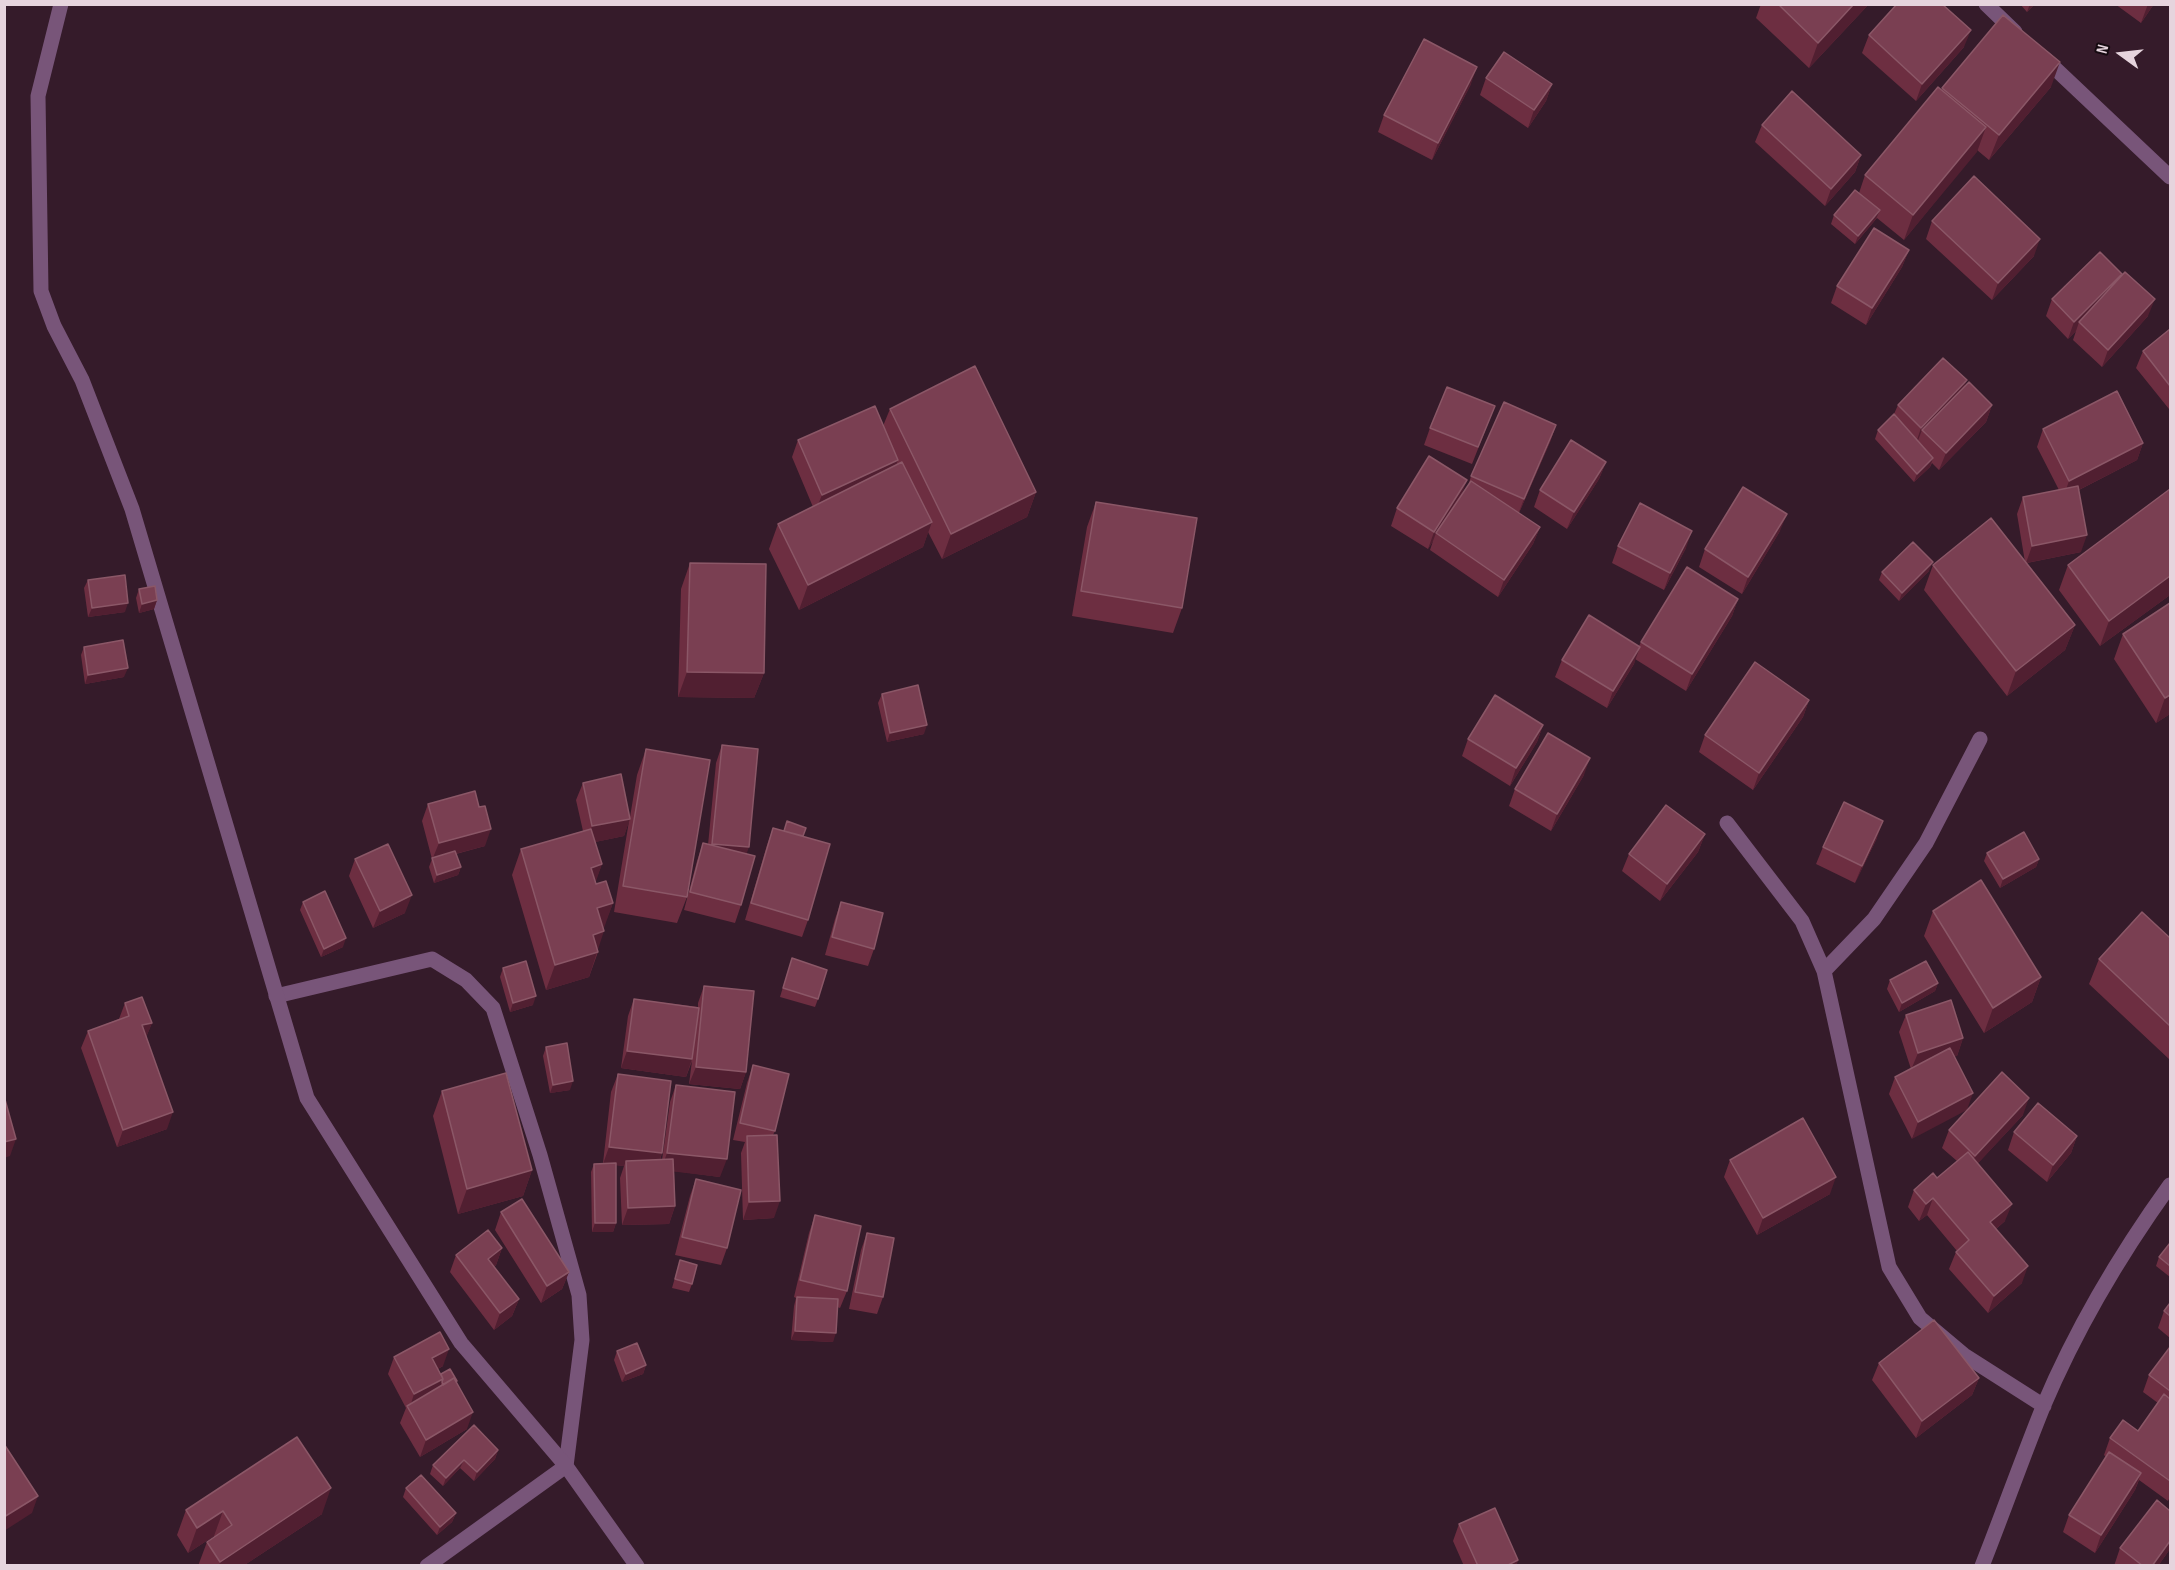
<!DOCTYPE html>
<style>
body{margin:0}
#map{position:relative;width:2175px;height:1570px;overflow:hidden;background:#351b2a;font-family:"Sofia Sans Condensed",sans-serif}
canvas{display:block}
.frame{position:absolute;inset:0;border:6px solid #e6d4dd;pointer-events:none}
.north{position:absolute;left:2091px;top:24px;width:60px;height:60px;-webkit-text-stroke:4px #150a10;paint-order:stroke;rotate:285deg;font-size:16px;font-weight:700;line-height:24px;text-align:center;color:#e6d4dd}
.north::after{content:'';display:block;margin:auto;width:21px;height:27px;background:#e6d4dd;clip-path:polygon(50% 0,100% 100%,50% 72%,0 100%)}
</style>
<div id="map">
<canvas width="2175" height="1570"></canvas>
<div class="frame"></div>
<div class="north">N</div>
</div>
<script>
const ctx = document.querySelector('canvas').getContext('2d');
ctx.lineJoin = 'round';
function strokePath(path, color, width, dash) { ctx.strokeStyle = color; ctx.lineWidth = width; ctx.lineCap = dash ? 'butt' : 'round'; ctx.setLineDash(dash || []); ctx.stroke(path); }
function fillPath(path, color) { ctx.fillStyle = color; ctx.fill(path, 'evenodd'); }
const lane = new Path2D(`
 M276 996 432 959 466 980 493 1008 540 1155 579 1295 582 1340 566 1466`);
const street = new Path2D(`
 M61 4 38 96 41 291 54 326 82 380 132 509 307 1098 461 1343 566 1466 637 1566
 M1986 4 2015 32
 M2044 58 2170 177
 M1727 823 1802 921 1824 971 1889 1267 1920 1318 1964 1355 2044 1406
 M1824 971 1874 919 1926 843 1980 739
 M427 1566 566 1466
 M1982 1566C2003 1513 2022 1459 2043 1407 2076 1329 2121 1253 2170 1185`);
const wall = new Path2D(`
 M1761 4H1869L1809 68 1756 18Z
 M2020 4H2035L2027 12Z
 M2115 4H2154L2141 23Z
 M1869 35 1964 47 1916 101 1862 53Z
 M1486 78 1552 84 1546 101 1528 128 1480 95Z
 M1471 84 1432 160 1378 132 1384 115Z
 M2051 87 1989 160 1977 150 1904 240 1877 218 1855 244 1831 224 1834 215 1859 193 1865 175 1942 90V88Z
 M1762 125 1861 155 1855 172 1825 206 1755 142Z
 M1932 221 2034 256 1992 300 1926 239Z
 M1909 250 1902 267 1866 325 1831 303 1837 286Z
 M2120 278 2148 316 2102 367 2073 340 2076 331 2068 339 2046 316 2052 299Z
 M2170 329V408L2169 409 2136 368 2143 351Z
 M1964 386 1992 405 1986 422 1939 470 1932 463 1930 467 1914 482 1875 439 1878 430 1894 414 1898 405Z
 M1495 406 1472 464 1424 445 1430 428Z
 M890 409 1036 492 1027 517 942 559 928 532 923 547 799 610 769 549 778 524 813 507 792 457 798 440 883 426Z
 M1556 425 1550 442 1519 513 1540 527 1533 544 1498 597 1430 550 1433 541 1428 549 1391 526 1397 508 1461 496 1468 487 1471 476Z
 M2043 429 2143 443 2137 460 2079 490 2081 552 2027 563 2075 625 2065 650 2007 696 1924 590 1933 565 2025 562 2017 514 2023 497 2059 490 2037 447Z
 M1606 462 1599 479 1567 529 1534 507 1540 490Z
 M2170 489V595L2100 646 2059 590 2068 565Z
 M1096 502 1182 608 1173 633 1072 616 1087 527Z
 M1780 531 1742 594 1699 567 1705 549Z
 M1618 546 1686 548 1664 590 1612 563Z
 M690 563 764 673 754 698 678 697 681 589Z
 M1929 571 1899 601 1879 580 1882 572Z
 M88 580 125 612 88 617 84 588Z
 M139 589 157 600 154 609 139 613 136 598Z
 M1738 599 1732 616 1686 691 1635 659 1634 664 1607 708 1555 677 1562 660 1639 646 1641 642Z
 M2170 603V714L2156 723 2114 659 2123 634Z
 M84 647 124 677 85 684 81 655Z
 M882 694 924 734 887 742 878 703Z
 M1809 700 1803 717 1753 790 1699 752 1705 735Z
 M1543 725 1537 742 1510 786 1462 756 1468 739Z
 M722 745 747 854 741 905 735 923 684 910 697 861 703 843 708 845 716 763Z
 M646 749 687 897 677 923 614 912 629 821 624 836 595 842 602 864 595 882 596 884 613 903 603 928 597 950 598 952 589 977 546 990 512 875 521 849 583 831 576 800 583 783 630 817 637 775Z
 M1584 775 1551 831 1509 806 1515 789Z
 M428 804 485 846 456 854 461 867 458 875 434 883 429 867 432 859 422 821Z
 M773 828 803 836 808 920 802 937 745 920 767 845Z
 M1705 834 1698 852 1660 901 1622 871 1629 854Z
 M1877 838 1855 883 1816 864 1823 847Z
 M1987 853 2039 859 2036 867 2000 888 1984 861Z
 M355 859 405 913 373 928 349 876Z
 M303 902 343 947 321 957 300 910Z
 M841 902 874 949 868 966 825 955 835 919Z
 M1933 911 2041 977 2032 1002 1984 1033 1924 936Z
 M2170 938V1060L2089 984 2099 959Z
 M789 967 818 999 815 1007 780 997Z
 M503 968 533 1005 510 1012 500 977Z
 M1890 980 1938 983 1935 991 1899 1012 1887 989Z
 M704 986 746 1072 740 1089 689 1084 692 1061 686 1077 621 1068 628 1016 634 999 698 1007V1003Z
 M125 1003 152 1023 146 1037 167 1129 117 1147 81 1048 88 1031 119 1019Z
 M1906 1015 1963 1038 1957 1056H1954L1912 1139 1889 1094 1895 1077 1911 1069 1899 1032Z
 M546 1047 570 1090 550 1093 543 1056Z
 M753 1065 775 1131 773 1135 774 1218 743 1220 741 1153 745 1142 733 1140 747 1083Z
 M618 1074 662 1153 660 1160H662L670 1102 676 1085 720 1177 674 1171 675 1206 669 1224 622 1225 620 1178 624 1166 616 1165V1223L613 1232H592L591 1172 594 1164 603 1163 611 1092Z
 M442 1091 532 1170 523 1196 458 1214 433 1116Z
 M2023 1115 1977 1164 2005 1221 1996 1229 2022 1283 1988 1313 1949 1269 1956 1252 1957 1251 1927 1215 1919 1221 1908 1207 1914 1190 1937 1178 1957 1161 1942 1148 1949 1130Z
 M2014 1132 2077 1136 2071 1153 2047 1182 2008 1150Z
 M1730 1160 1830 1194 1757 1235 1724 1177Z
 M696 1179 727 1248 721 1265 675 1255 690 1196Z
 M501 1212 569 1272 562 1289 541 1303 495 1230Z
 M815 1215 847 1291 840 1308 837 1307 833 1342 791 1340 794 1306 796 1298 794 1297 809 1233Z
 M867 1233 883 1297 877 1314 849 1309 861 1250Z
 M2170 1243V1277L2156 1266 2159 1257Z
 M502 1248 496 1265 494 1267 519 1299 512 1316 494 1330 450 1272 456 1255Z
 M680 1260 692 1284 689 1292 672 1288Z
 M2170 1303V1338L2158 1328 2164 1311Z
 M2170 1347V1497L2168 1501 2139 1480 2135 1490 2095 1553 2063 1532 2069 1515 2106 1457 2104 1455 2110 1438 2138 1431 2158 1403 2143 1392 2149 1375Z
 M617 1351 646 1365 643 1374 622 1382 614 1360Z
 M394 1357 443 1366 438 1369 441 1374 457 1381 456 1383 467 1429 420 1457 400 1423 406 1408 388 1374Z
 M1879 1363 1979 1378 1972 1395 1916 1438 1872 1380Z
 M498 1450 495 1459 474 1481 460 1468 443 1486 430 1474 433 1465Z
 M406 1488 456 1513 452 1522 437 1535 403 1497Z
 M186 1510 322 1514 243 1566H198L207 1542 214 1537V1536L188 1553 177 1535Z
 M2170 1511V1549L2158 1566H2114L2120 1548Z
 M1459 1524 1518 1560 1516 1566H1464L1453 1541Z`);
const shadedWall = new Path2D(`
 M1854 4H1869L1809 68 1818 43Z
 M2030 4H2035L2027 12Z
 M2148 4H2154L2141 23Z
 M1971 30 1964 47 1916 101 1922 84Z
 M2060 62 2051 87 1989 160 1999 135Z
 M1477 67 1471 84 1432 160 1438 143Z
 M1552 84 1546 101 1528 128 1534 110Z
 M1986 127 1977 152 1904 240 1913 215Z
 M1861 155 1855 172 1825 206 1831 189Z
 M1880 210 1876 219 1855 244 1858 236Z
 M2040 239 2034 256 1992 300 1998 283Z
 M1909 250 1902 267 1866 325 1872 308Z
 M2122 274 2116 291 2079 322 2076 331 2068 339 2074 322Z
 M2155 299 2148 316 2102 367 2108 350Z
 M1967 380 1960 398 1922 430 1917 443 1915 446 1921 428Z
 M1992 405 1986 422 1939 470 1946 453Z
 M1556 425 1550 442 1517 517 1524 499Z
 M2143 443 2137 460 2063 498 2069 481Z
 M1933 458 1930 467 1914 482 1917 474Z
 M898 460 892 477 815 512 822 495Z
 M1606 462 1599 479 1567 529 1574 512Z
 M1467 480 1461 497 1436 533 1433 541 1428 549 1434 532Z
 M1036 492 1027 517 942 559 951 534Z
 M1787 514 1780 531 1742 594 1748 577Z
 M932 522 923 547 799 610 808 585Z
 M1540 527 1533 544 1498 597 1504 580Z
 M1692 531 1686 548 1664 590 1670 573Z
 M2087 535 2081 552 2026 563 2032 546Z
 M1933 562 1929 571 1899 601 1902 593Z
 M2170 576V595L2100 646 2109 621Z
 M1738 599 1732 616 1686 691 1692 674Z
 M157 600 154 609 139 613 142 604Z
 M128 603 125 612 88 617 92 608Z
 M2075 625 2065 650 2007 696 2016 671Z
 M1640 647 1634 664 1607 708 1613 691Z
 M128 668 124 677 85 684 88 675Z
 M687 672 764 673 754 698 678 697Z
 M2170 695V714L2156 723 2165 698Z
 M1809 700 1803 717 1753 790 1759 773Z
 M927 725 924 734 887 742 890 733Z
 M1543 725 1537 742 1510 786 1516 768Z
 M1590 758 1584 775 1551 831 1557 814Z
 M630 819 624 836 586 844 592 826Z
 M1883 821 1877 838 1855 883 1862 866Z
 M491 829 485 846 432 860 439 843Z
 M1705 834 1698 852 1660 901 1667 884Z
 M712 844 749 847 743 864 706 861Z
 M2039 859 2036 867 2000 888 2003 879Z
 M602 864 593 890 591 868Z
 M461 867 458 875 434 883 437 875Z
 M412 895 405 913 373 928 380 911Z
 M613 903 604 928 588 933 597 908Z
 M604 931 589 977 546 990 555 965 593 935Z
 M346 938 343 947 321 957 324 949Z
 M2041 977 2032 1002 1984 1033 1993 1008Z
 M1938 983 1935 991 1899 1012 1902 1003Z
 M536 996 533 1005 510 1012 513 1003Z
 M152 1023 145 1040 142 1025Z
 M1963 1038 1957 1056 1911 1070 1918 1053Z
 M627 1051 692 1059 686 1077 621 1068Z
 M696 1067 746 1072 740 1089 689 1084Z
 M573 1081 570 1090 550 1093 553 1085Z
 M1973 1093 1967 1110 1912 1139 1918 1122Z
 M2029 1098 2023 1115 1969 1173 1975 1156Z
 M173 1112 167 1129 117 1147 123 1130Z
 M2077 1136 2071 1153 2047 1182 2053 1165Z
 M16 1139 10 1156 4 1158V1142Z
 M609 1147 662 1153 656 1170 626 1161 624 1166 603 1164Z
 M667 1153 727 1159 720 1177 661 1170Z
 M532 1170 523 1196 458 1214 467 1189Z
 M1836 1177 1830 1194 1757 1235 1763 1218Z
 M1933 1198 1927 1215 1919 1221 1926 1204Z
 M780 1201 774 1218 743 1220 749 1202Z
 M2012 1204 2005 1221 1984 1239 1990 1222Z
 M675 1206 669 1224 622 1225 628 1208Z
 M595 1223H616L613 1232H592Z
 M502 1248 496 1265 482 1277 488 1259Z
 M2028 1266 2022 1283 1988 1313 1994 1296Z
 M569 1272 562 1289 541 1303 547 1286Z
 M519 1299 512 1316 494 1330 500 1313Z
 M795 1331 836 1333 833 1342 791 1340Z
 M449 1349 443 1366 426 1375 432 1358Z
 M646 1365 643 1374 622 1382 626 1374Z
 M1979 1378 1972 1395 1916 1438 1922 1421Z
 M443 1379 437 1396 409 1410 414 1394Z
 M473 1412 467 1429 420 1457 426 1440Z
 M498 1450 495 1459 474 1481 477 1472Z
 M464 1460 460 1468 443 1486 446 1478Z
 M2141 1473 2135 1490 2095 1553 2101 1535Z
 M331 1488 322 1514 243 1566H219L220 1562Z
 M38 1496 32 1513 4 1531V1517Z
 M223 1511 214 1536 188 1553 197 1528Z
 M456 1513 452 1522 437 1535 440 1527Z
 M2170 1541V1549L2158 1566H2152Z
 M1518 1560 1516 1566H1506Z`);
const building = new Path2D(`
 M1778 4H1854L1818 43Z
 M1897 4H1942L1971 30 1922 84 1869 35Z
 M2003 15 2060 62 1999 135 1942 88Z
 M1424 39 1477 67 1438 143 1384 115Z
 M1504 52 1552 84 1534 110 1486 78Z
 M1938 87 1986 127 1913 215 1865 175Z
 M1792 91 1861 155 1831 189 1762 125Z
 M1974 176 2040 239 1998 283 1932 221Z
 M1855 190 1880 210 1858 236 1834 215Z
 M1874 228 1909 250 1872 308 1837 286Z
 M2100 252 2122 274 2074 322 2052 299Z
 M2125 272 2155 299 2108 350 2079 322Z
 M2170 329V386L2143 351Z
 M1943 358 1967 380 1921 428 1898 405Z
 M975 366 1036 492 951 534 890 409Z
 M1969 382 1992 405 1946 453 1922 430Z
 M1447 387 1495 406 1478 447 1430 428Z
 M2117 391 2143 443 2069 481 2043 429Z
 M1504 402 1556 425 1524 499 1471 476Z
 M875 406 898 460 822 495 798 440Z
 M1894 414 1933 458 1917 474 1878 430Z
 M1571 440 1606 462 1574 512 1540 490Z
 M1429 456 1467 480 1434 532 1397 508Z
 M902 462 932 522 808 585 778 524Z
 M1471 481 1540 527 1504 580 1436 533Z
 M2078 486 2087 535 2032 546 2023 497Z
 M1743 487 1787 514 1748 577 1705 549Z
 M2170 489V576L2109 621 2068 565Z
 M1096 502 1197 518 1182 608 1081 591Z
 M1640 503 1692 531 1670 573 1618 546Z
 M1991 518 2075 625 2016 671 1933 565Z
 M1913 542 1933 562 1902 593 1882 572Z
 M690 563 766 564 764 673 687 672Z
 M1687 567 1738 599 1692 674 1641 642Z
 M125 575 128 603 92 608 88 580Z
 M155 586 157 600 142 604 139 589Z
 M2170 603V695L2165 698 2123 634Z
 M1589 615 1640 647 1613 691 1562 660Z
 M123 640 128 668 88 675 84 647Z
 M1755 662 1809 700 1759 773 1705 735Z
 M918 685 927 725 890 733 882 694Z
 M1495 695 1543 725 1516 768 1468 739Z
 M1548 733 1590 758 1557 814 1515 789Z
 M722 745 758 749 749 847 712 844Z
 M646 749 710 760 687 897 623 886Z
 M621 774 630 819 592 826 583 783Z
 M475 791 479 807 485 806 491 829 439 843 428 804Z
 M1844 802 1883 821 1862 866 1823 847Z
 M1666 805 1705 834 1667 884 1629 854Z
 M787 821 806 828 803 836 784 831Z
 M773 828 830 844 808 920 751 903Z
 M591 829 602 864 591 868 596 884 606 881 613 903 597 908 604 931 593 935 598 952 555 965 521 849Z
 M2024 832 2039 859 2003 879 1987 853Z
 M703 843 755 856 741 905 690 892Z
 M388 844 412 895 380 911 355 859Z
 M455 851 461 867 437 875 432 858Z
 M1981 880 2041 977 1993 1008 1933 911Z
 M325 891 346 938 324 949 303 902Z
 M841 902 883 913 874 949 832 937Z
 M2142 912 2170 938V1026L2099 959Z
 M792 958 827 970 818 999 783 988Z
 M526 961 536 996 513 1003 503 968Z
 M1926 961 1938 983 1902 1003 1890 980Z
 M704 986 754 991 746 1072 696 1067Z
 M142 997 152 1023 142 1025 173 1112 123 1130 88 1031 129 1016 125 1003Z
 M634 999 699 1008 692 1059 627 1051Z
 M1951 1000 1963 1038 1918 1053 1906 1015Z
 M567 1043 573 1081 553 1085 546 1047Z
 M1950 1048 1973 1093 1918 1122 1895 1077Z
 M753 1065 789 1074 775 1131 740 1123Z
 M2002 1072 2029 1098 1975 1156 1949 1130Z
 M506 1073 532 1170 467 1189 442 1091Z
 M618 1074 671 1081 662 1153 609 1147Z
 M676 1085 735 1092 727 1159 667 1153Z
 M4 1096 16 1139 4 1142Z
 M2038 1103 2077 1136 2053 1165 2014 1132Z
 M1803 1118 1836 1177 1763 1218 1730 1160Z
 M777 1135 780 1201 749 1202 747 1136Z
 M1968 1152 2012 1204 1990 1222 2028 1266 1994 1296 1956 1252 1969 1240 1933 1198 1926 1204 1914 1190 1933 1173 1937 1178Z
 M673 1159 675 1206 628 1208 626 1161Z
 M616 1163V1223H595L594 1164Z
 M696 1179 741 1190 727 1248 682 1237Z
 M522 1199 569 1272 547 1286 501 1212Z
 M815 1215 861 1226 847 1291 800 1280Z
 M488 1230 502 1248 488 1259 519 1299 500 1313 456 1255Z
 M867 1233 894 1238 883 1297 855 1292Z
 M2170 1243V1266L2159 1257Z
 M680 1260 697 1265 692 1284 675 1279Z
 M797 1297 838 1299 836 1333 795 1331Z
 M2170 1303V1316L2164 1311Z
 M1934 1320 1979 1378 1922 1421 1879 1363Z
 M440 1332 449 1349 432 1358 443 1379 414 1394 394 1357Z
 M637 1343 646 1365 626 1374 617 1351Z
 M2170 1347V1391L2149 1375Z
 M450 1369 457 1381 456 1382 454 1378 443 1385 442 1382 443 1379 441 1374Z
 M454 1378 473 1412 426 1440 407 1406Z
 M2164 1394 2170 1399V1481L2110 1438 2123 1420 2138 1431Z
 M474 1425 498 1450 477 1472 464 1460 446 1478 433 1465Z
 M297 1437 331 1488 220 1562 207 1542 232 1525 223 1511 197 1528 186 1510Z
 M4 1444 38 1496 4 1517Z
 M2109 1452 2141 1473 2101 1535 2069 1515Z
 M421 1475 456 1513 440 1527 406 1488Z
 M2157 1500 2170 1511V1541L2152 1566H2143L2120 1548Z
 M1495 1508 1518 1560 1506 1566H1478L1459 1524Z`);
strokePath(lane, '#785579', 15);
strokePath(street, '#785579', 15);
fillPath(wall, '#6d2e41');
fillPath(shadedWall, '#511f31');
fillPath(building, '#7a3f52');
strokePath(building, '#8b5767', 1.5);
</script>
